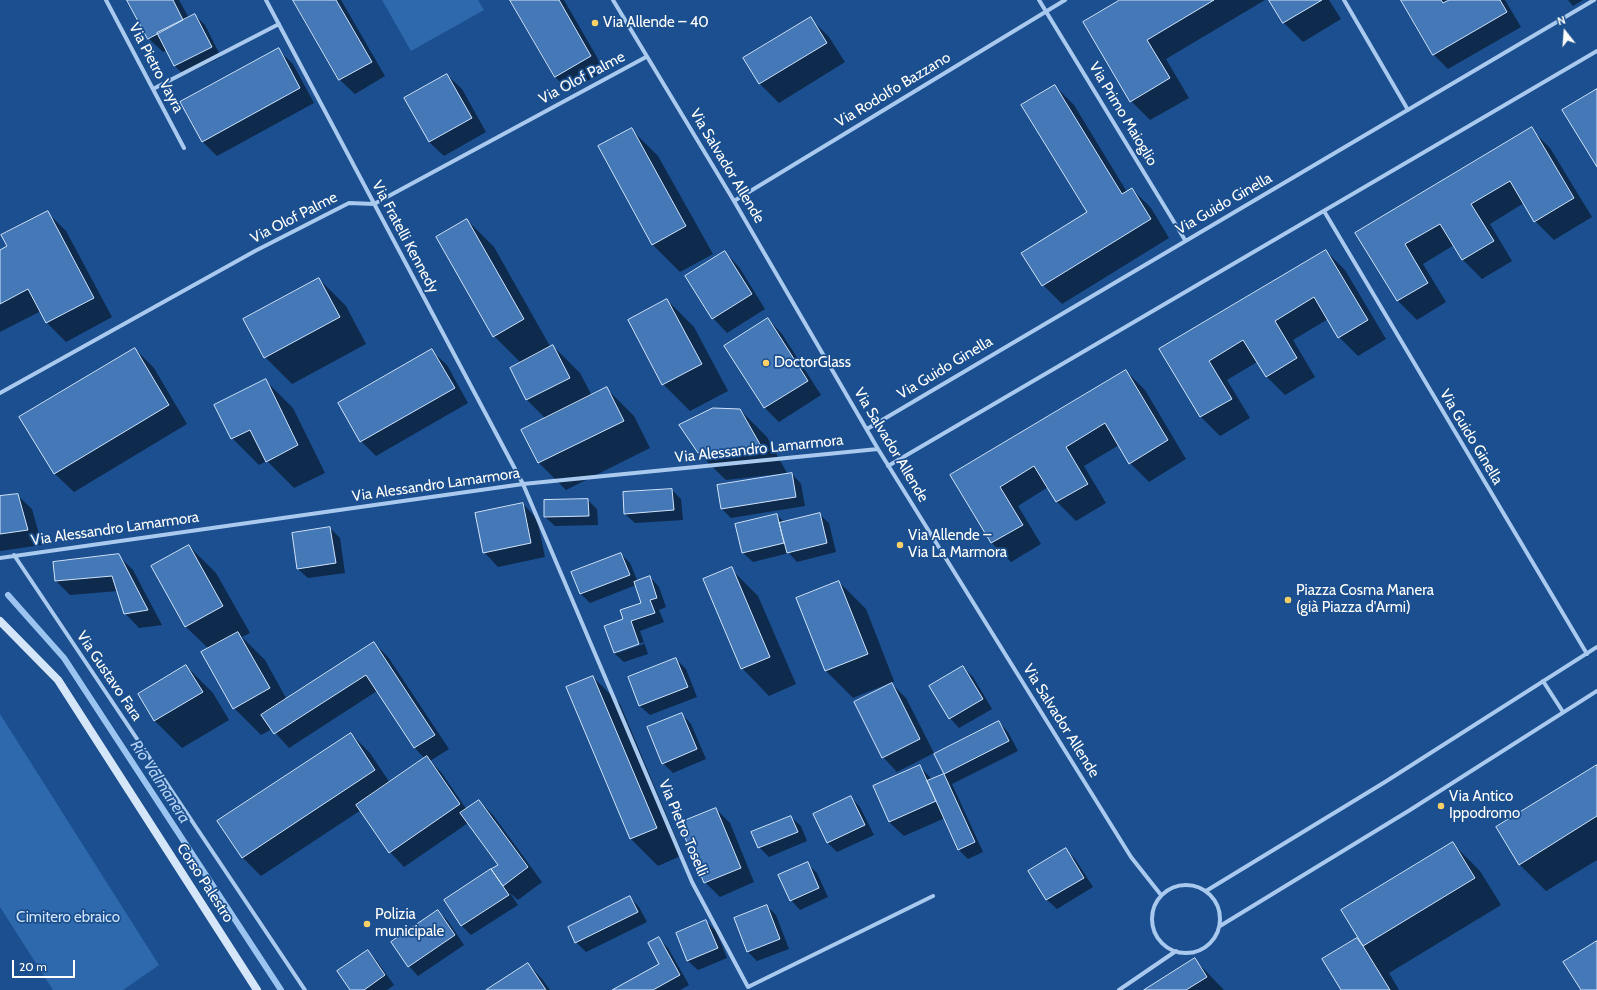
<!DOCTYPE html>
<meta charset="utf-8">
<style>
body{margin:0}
#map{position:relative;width:1597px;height:990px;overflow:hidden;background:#1b4f8f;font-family:Cabin,sans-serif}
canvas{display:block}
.north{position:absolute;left:1545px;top:12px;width:40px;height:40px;-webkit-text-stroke:3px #1b4f8f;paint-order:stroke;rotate:343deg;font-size:11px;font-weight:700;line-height:16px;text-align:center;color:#fff}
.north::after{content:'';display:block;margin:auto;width:14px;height:18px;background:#fff;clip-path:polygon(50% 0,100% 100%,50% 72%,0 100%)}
.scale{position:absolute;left:12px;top:960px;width:63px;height:18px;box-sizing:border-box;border:2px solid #fff;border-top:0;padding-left:5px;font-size:12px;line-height:14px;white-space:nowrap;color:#fff;-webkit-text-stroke:3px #1b4f8f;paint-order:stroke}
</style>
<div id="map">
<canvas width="1597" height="990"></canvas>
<div class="north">N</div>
<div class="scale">20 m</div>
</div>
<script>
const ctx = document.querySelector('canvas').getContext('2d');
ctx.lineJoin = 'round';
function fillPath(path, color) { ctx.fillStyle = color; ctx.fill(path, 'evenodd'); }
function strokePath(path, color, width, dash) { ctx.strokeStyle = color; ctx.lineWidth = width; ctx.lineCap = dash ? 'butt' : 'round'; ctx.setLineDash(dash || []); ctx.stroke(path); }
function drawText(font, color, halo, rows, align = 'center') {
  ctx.font = font + ' Cabin,sans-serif'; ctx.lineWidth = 3.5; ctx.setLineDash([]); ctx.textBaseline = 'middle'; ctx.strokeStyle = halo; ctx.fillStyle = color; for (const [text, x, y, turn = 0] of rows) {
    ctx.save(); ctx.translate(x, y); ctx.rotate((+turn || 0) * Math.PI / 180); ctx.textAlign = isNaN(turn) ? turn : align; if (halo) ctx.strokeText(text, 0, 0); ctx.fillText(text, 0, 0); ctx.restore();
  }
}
const green = new Path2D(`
 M382 0H478L484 10 411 51Z
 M0 714 159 965 123 990H53L0 907Z`);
const shadow = new Path2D(`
 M128 0H179L189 18 195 15 205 25 221 57 184 75 175 66 167 50 163 52 148 38Z
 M294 0H341L385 76 355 94 340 80Z
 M511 0H564L605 71 570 91 555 77Z
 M1122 0H1265L1166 59 1189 98 1150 120 1131 101 1084 22Z
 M1270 0H1329L1341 19 1303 42 1284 23Z
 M1402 0H1447L1448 2 1451 0H1505L1521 27 1448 69 1434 55Z
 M1568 0H1583L1573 6Z
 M810 18 829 37 845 62 779 103 760 84 744 59Z
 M278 50 293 64 314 103 217 156 203 142 182 103Z
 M447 75 462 89 486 132 444 156 429 142Z
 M1055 86 1074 105 1127 192 1132 189 1151 208 1169 238 1062 304 1043 285 1089 213Z
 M631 129 658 156 713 254 680 272 653 245 599 147Z
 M1531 129 1550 148 1592 217 1554 240 1535 221 1524 203 1490 224 1512 261 1482 279 1463 260 1454 245 1423 264 1446 302 1417 320 1398 301 1357 233Z
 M47 212 66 231 112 317 66 342 47 323 41 311 0 332V251L9 247Z
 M467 220 494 247 551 348 553 346 580 373 592 396 607 389 634 416 650 448 566 490 539 463 523 431 546 419 527 400 511 368 521 363 494 336Z
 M1326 251 1345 270 1386 339 1358 356 1339 337 1328 319 1293 340 1315 377 1285 395 1266 376 1257 362 1227 380 1250 418 1220 436 1201 417 1161 350Z
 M725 252 739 267 765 309 727 333 713 318Z
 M319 279 346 306 366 344 292 384 265 357 244 319Z
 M667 300 694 327 728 391 690 411 663 384Z
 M768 319 782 334 821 395 779 422 765 408 726 346Z
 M135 349 154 368 187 424 74 492 55 474Z
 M432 351 447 365 468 403 376 456 361 441 339 403Z
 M1126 371 1145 390 1186 459 1149 482 1130 463 1119 445 1084 466 1106 503 1076 521 1057 502 1048 487 1018 506 1041 544 1011 562 992 543 951 475Z
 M266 381 293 408 325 473 294 488 267 461 259 465 232 438Z
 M740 410 767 437 787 473 726 480 698 453Z
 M792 474 801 484 805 506 731 518 722 509Z
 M672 490 681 499 683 520 635 523 625 514Z
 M17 495 32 509 42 545 0 551V497Z
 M588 500 597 509 598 525 555 526 545 517Z
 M523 504 537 519 545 557 498 567 484 552Z
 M819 514 829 523 836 552 797 562 789 553 753 562 743 553 777 515 784 522Z
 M330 528 340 538 345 573 308 578 298 569Z
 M189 546 216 573 250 633 242 637 265 660 287 700 374 643 388 657 449 749 430 761 441 772 467 810 479 801 493 815 542 882 518 900 510 893 518 905 471 935 462 926 445 900 499 865 468 823 404 867 390 852 361 810 261 876 242 857 351 734 370 753 390 783 425 759 415 748 377 691 289 748 272 729 261 735 234 708 209 649 186 627 153 567Z
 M621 554 630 563 638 582 650 577 659 587 666 607 659 610 664 622 640 631 648 654 624 662 614 653 605 627 624 620 643 603 636 585 590 603 581 594 572 573ZM644 642V644L618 653V651Z
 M118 555 133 570 162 625 139 628 125 613 118 591 70 595 55 580Z
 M731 569 758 596 796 684 769 696 742 668Z
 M839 582 866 609 894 681 891 683 906 698 934 753 897 772 883 757 890 683 853 698 826 671Z
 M676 659 686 669 697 697 650 715 640 706 629 678Z
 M186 666 213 693 229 720 182 748 155 721 139 694Z
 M963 667 973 677 992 709 959 728 950 718Z
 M593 677 620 704 683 855 658 866 631 839 567 687Z
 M682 714 691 724 706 759 673 773 663 763Z
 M999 722 1008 732 1018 751 952 784 983 852 968 859 958 849 945 818 904 836 889 822 920 767 933 780 945 774 935 754Z
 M1597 766V860L1546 891 1519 864Z
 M851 797 860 807 874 835 837 852 828 843 814 815Z
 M716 809 730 823 754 882 720 897 705 882Z
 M791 817 801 826 807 841 769 857 759 847Z
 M1453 844 1480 871 1501 905 1389 973 1399 990H1342L1323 960 1359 938Z
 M1066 850 1075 859 1093 887 1057 909 1047 900 1030 871Z
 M808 864 817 873 828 897 800 910 791 900Z
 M630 897 639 907 647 922 586 952 576 942Z
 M767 906 776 915 789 949 757 961 748 952Z
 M438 911 448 921 464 945 418 976 409 966Z
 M706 921 716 931 727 958 698 970 688 961 677 934Z
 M658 938 668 948 689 985 680 990H614L661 964Z
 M368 951 377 961 394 985 387 990H351Z
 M1195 960 1224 990H1146Z
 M528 964 542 979 550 990H488Z`);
const stream = new Path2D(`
 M8 595 64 658 281 990`);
const building = new Path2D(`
 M127 0H173L183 20 148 39Z
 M293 0H336L372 62 339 80Z
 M510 0H559L591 56 555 77Z
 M1120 0H1214L1147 40 1170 78 1130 102 1083 22Z
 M1269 0H1322L1283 23Z
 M1401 0H1441L1443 3 1449 0H1500L1507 12 1433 55Z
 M195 14 212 47 174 66 157 33Z
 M811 17 827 43 759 84 743 58Z
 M279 48 300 88 202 142 180 102Z
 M447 74 472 118 429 142 404 98Z
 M1055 85 1122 194 1132 188 1151 219 1042 286 1021 253 1087 212 1021 105Z
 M1597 89V167L1562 110Z
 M1532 127 1574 198 1534 222 1510 181 1471 204 1494 241 1462 260 1440 224 1405 244 1428 283 1397 301 1355 233Z
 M632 128 686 226 652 245 598 146Z
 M48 211 94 298 46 323 28 289 0 304V250L7 246 1 235Z
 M467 219 524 319 493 337 436 237Z
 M1326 250 1368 320 1338 338 1314 297 1275 321 1297 358 1266 377 1243 340 1209 361 1232 399 1200 417 1159 349Z
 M725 251 752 294 712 319 685 276Z
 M319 278 340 317 264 358 243 319Z
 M667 299 702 364 662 385 628 320Z
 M768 318 808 381 764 408 724 346Z
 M553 345 570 378 526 400 510 368Z
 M135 348 169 405 54 474 19 417Z
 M432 349 455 388 360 442 338 403Z
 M1126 370 1168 440 1129 464 1105 423 1066 447 1088 484 1056 502 1034 466 1000 487 1023 525 991 543 950 475Z
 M266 379 298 445 266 462 250 430 231 439 214 405Z
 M607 387 624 421 538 463 521 430Z
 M713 408 740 409 761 446 698 453 679 425Z
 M792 473 796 497 721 509 717 485Z
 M672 489 674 510 624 514 623 492Z
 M18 494 28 530 0 534V496Z
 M588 499 589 516 544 517V500Z
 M523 503 531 543 483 553 475 513Z
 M820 513 827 543 787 553 779 523Z
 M777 514 784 543 742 553 735 524Z
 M330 527 336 563 297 569 292 533Z
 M189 545 223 606 185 627 151 566Z
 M621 553 630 575 580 594 571 572Z
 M119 554 148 610 124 614 112 576 55 581 53 562Z
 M732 567 770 657 741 669 703 579Z
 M650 576 657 598 650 600 655 613 631 621 639 644 614 653 604 626 623 619 620 610 641 603 634 582Z
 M839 581 868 654 825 671 796 598Z
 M238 632 270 688 233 709 201 652Z
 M374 642 435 735 414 748 366 675 274 734 261 715Z
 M676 658 688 687 639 706 628 677Z
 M186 665 203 692 154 721 138 694Z
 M963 666 983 699 949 719 929 686Z
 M593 676 657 828 630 839 566 687Z
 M892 683 920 739 882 758 854 702Z
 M682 713 697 749 662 764 647 727Z
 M999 721 1009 741 944 774 934 754Z
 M351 733 375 770 242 858 217 821Z
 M427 756 460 804 389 853 356 805Z
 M920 765 936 801 889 822 873 786Z
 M1597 765V816L1519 865 1496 827Z
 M944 774 975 842 958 850 927 781Z
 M851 796 865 825 827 843 813 814Z
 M479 800 528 867 503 886 491 869 498 865 460 813Z
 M716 808 741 868 704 883 679 823Z
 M791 816 798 832 758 848 751 832Z
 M1453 842 1475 878 1363 946 1341 910Z
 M1066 848 1084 878 1046 900 1028 871Z
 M808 862 819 888 790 901 778 875Z
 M491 869 509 895 461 926 444 900Z
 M630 896 638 912 575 943 568 927Z
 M767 905 780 939 747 952 734 918Z
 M438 910 455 935 408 967 391 942Z
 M706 920 718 948 687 961 676 933Z
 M659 937 680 975 653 990H612L659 964 648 943Z
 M1357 938 1363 946 1390 990H1341L1322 959Z
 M1597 941V990H1581L1563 962Z
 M368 950 385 975 364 990H350L337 971Z
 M1195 958 1207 977 1186 990H1144Z
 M528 963 546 990H486Z`);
const street = new Path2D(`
 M106 0 184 148
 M266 0 523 484 692 882 748 987 933 896
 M613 0 734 201 878 449 1131 857 1161 895
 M1039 0 1185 240
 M1344 0 1408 110
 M153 89 279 24
 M734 201 1065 0
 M1324 211 1587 654
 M0 393 255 251 349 203 374 204 646 57
 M867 429 1594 0
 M888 466 1597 51
 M14 555 305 990
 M0 558 523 484 878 449
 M1543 681 1563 712
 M1152 919a34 34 0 1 1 68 0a34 34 0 1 1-68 0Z
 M1206 891 1385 782 1597 647
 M1220 926 1410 810 1597 691
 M1119 990 1176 951`);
const secondary = new Path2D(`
 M0 621 58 680 257 990`);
const markers = [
 [595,23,4,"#ffd166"],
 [766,363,4,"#ffd166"],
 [900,545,4,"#ffd166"],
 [1288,600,4,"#ffd166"],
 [1441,806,4,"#ffd166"],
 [367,924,4,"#ffd166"]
];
const poiNames = [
 ["Via Allende – 40",603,23],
 ["DoctorGlass",774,363],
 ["Via Allende –",908,536],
 ["Via La Marmora",908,553],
 ["Piazza Cosma Manera",1296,591],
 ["(già Piazza d'Armi)",1296,608],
 ["Via Antico",1449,797],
 ["Ippodromo",1449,814],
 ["Polizia",375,915],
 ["municipale",375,932]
];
const streetNames = [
 ["Via Pietro Vayra",156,68,62],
 ["Via Olof Palme",582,78,-28],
 ["Via Rodolfo Bazzano",893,90,-31],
 ["Via Primo Maioglio",1123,114,59],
 ["Via Salvador Allende",727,166,59],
 ["Via Guido Ginella",1224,204,-30],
 ["Via Olof Palme",294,218,-27],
 ["Via Fratelli Kennedy",405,237,62],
 ["Via Guido Ginella",945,368,-31],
 ["Via Guido Ginella",1471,437,59],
 ["Via Salvador Allende",891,445,59],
 ["Via Alessandro Lamarmora",759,449,-6],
 ["Via Alessandro Lamarmora",436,485,-8],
 ["Via Alessandro Lamarmora",115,529,-8],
 ["Via Gustavo Fara",109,676,56],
 ["Via Salvador Allende",1061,721,58],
 ["Via Pietro Toselli",683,828,67],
 ["Corso Palestro",205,883,57]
];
const parkNames = [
 ["Cimitero ebraico",68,918]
];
const waterNames = [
 ["Rio Valmanera",160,782,57]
];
fillPath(green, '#2e69ad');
fillPath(shadow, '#0007');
strokePath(stream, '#9cc4f0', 6);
fillPath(building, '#4478b7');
strokePath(building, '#cfe3fa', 1);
strokePath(street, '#a9c9ee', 4);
strokePath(secondary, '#d6e6fa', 8);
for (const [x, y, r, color] of markers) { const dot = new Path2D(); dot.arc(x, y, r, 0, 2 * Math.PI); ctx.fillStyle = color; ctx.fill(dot); strokePath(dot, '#1b4f8f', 1.5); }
drawText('15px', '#fff', '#1b4f8f', poiNames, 'left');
drawText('15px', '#fff', '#1b4f8f', streetNames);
drawText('15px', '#cfe3fa', '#1b4f8f', parkNames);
drawText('italic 16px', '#b5d3f5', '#1b4f8f', waterNames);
</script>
